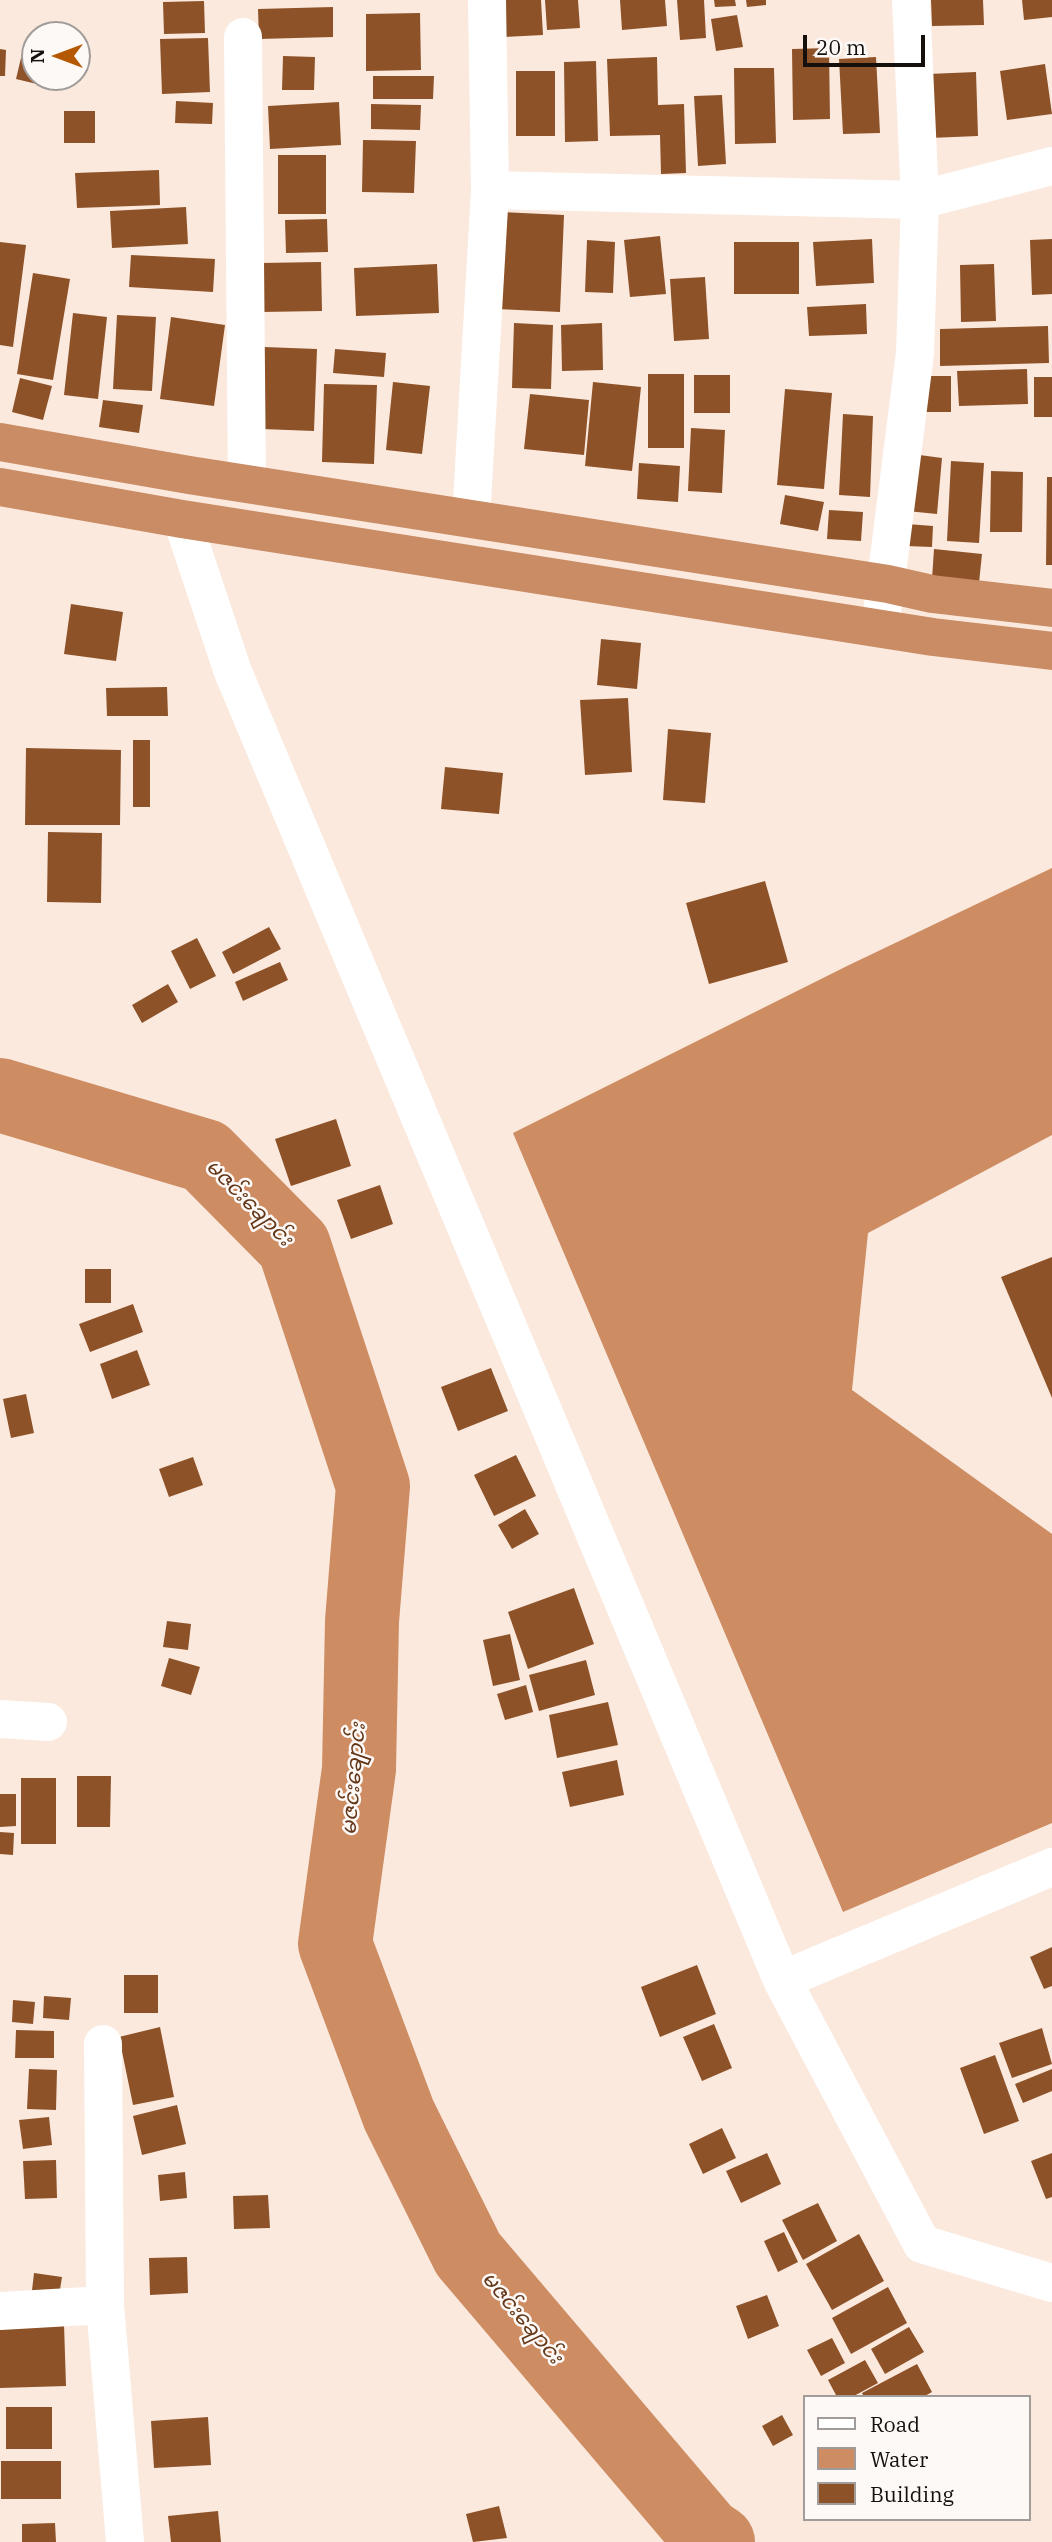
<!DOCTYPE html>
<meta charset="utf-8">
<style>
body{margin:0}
#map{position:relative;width:1052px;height:2542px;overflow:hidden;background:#fbe9de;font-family:"IBM Plex Serif",serif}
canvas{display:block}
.legend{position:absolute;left:803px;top:2395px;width:228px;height:126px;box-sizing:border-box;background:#fdf9f7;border:2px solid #a19c99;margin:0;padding:9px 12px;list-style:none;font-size:21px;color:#16100d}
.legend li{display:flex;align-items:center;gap:14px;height:35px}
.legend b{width:35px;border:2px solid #a19c99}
.north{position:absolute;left:21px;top:21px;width:70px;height:70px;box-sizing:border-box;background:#fdf9f7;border:2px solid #a19c99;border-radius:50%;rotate:270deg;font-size:19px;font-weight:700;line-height:28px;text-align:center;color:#16100d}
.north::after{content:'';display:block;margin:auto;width:24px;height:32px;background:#b55900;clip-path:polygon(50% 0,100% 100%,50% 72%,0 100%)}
.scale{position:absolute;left:803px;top:35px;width:122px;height:32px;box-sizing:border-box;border:4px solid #16100d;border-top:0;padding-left:9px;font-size:21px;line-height:24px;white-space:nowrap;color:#16100d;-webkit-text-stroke:5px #fdf9f7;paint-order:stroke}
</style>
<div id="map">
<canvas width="1052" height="2542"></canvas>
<ul class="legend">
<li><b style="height:9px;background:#fff"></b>Road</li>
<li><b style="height:19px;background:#cd8c62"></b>Water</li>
<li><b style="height:19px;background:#8e5228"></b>Building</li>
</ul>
<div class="north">N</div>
<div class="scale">20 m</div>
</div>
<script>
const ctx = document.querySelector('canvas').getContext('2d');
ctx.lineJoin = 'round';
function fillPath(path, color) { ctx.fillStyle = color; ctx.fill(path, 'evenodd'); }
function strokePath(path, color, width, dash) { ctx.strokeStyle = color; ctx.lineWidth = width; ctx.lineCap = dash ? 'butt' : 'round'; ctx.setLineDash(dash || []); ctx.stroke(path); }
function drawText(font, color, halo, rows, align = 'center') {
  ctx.font = font + ' "IBM Plex Serif","Noto Sans Myanmar",serif'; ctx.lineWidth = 5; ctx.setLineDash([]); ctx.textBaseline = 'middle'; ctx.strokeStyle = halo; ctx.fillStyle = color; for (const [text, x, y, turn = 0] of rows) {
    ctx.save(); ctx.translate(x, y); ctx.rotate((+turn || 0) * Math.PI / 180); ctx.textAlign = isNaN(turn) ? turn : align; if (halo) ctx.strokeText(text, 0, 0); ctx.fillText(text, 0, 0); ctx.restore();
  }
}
const water = new Path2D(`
 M1052 868V1135L868 1233 852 1390 1052 1534V1823L843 1912 513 1133 847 966Z`);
const river = new Path2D(`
 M0 1095 205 1156 294 1246 373 1486 362 1621 359 1769 335 1944 399 2115 468 2254 706 2534 718 2542`);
const building = new Path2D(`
 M502 0H541L543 35 504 37Z
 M545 0H578L580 28 547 30Z
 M620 0H665L667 26 622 30Z
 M677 0H704L706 38 680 40Z
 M714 0H735L736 6 715 7Z
 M746 0H766V5L747 7Z
 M931 0H983L984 25 932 26Z
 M1022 0H1052V17L1024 20Z
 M204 1 205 33 164 34 163 2Z
 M333 7V37L259 39 258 9Z
 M420 13 421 70 366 71V14Z
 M737 15 743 47 716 51 711 19Z
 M208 38 210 92 162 94 160 39Z
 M829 48 830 119 793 120 792 49Z
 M0 49 6 50 5 76H0Z
 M283 56 315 57 314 90H282Z
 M657 57 658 105 684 104 686 173 661 174 660 135 610 136 607 59Z
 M876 57 880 133 843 134 839 59Z
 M21 58 35 61V77H43L41 85 16 79Z
 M596 61 598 141 565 142 564 62Z
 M1045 64 1052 114 1007 120 1000 71Z
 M734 68H774L776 143 735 144Z
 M516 71H555V136H516Z
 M976 72 978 136 930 138 928 74Z
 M373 76H434L433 99H373Z
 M722 95 726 164 698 166 694 96Z
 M176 101 213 103 212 124 175 123Z
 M339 102 341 145 270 149 268 106Z
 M371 104 421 105 420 130 371 129Z
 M64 111H95V143H64Z
 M363 140 416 141 414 193 362 192Z
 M278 155H326V214H278Z
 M159 170 160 205 77 208 75 173Z
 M186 207 188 244 112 248 110 211Z
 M501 212 564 215 560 312 497 309Z
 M327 219 328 252 286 253 285 220Z
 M660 236 666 294 630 297 624 240Z
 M872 239 874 283 816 286 813 242Z
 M1052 239V294L1032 295 1030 240Z
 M587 240 615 242 613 293 585 292Z
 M0 242 26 245 13 347 0 345Z
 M734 242H799V294H734Z
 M131 255 215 259 213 292 129 287Z
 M321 262 322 311 262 312 261 263Z
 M437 264 439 313 356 316 354 268Z
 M994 264 996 321 961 322 960 265Z
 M33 273 70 279 53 380 17 374Z
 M705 277 709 339 674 341 670 279Z
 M866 304 867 334 809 336 807 307Z
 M73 313 107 317 98 399 64 395Z
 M117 315 156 317 152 391 113 389Z
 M171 317 225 325 214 406 160 399Z
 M514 323 553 325 551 389 512 388Z
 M602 323 603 370 562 371 561 325Z
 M1048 326 1049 363 940 366V329Z
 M264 347 317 349 314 431 262 429Z
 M335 349 386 353 384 377 333 373Z
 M1027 369 1028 404 959 406 957 371Z
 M648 374H684V448H648Z
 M694 375H730V413H694Z
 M919 376H951V412H919Z
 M1034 377H1052V417H1034Z
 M20 378 52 386 43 420 12 412Z
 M393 382 430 386 422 454 386 450Z
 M593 382 641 387 632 471 585 466Z
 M324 384 377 385 374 464 322 462Z
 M785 389 832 393 824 489 777 485Z
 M530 394 589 400 584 455 524 449Z
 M103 400 143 405 139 433 99 427Z
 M843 414 873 416 870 497 839 495Z
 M691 428 725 430 722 493 688 491Z
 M912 454 942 458 937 514 907 511Z
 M951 461 984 463 979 543 947 541Z
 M639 463 680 466 678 502 637 499Z
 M991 471 1023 472 1022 532H990Z
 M1047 477H1052V565H1046Z
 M785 495 824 502 818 531 780 524Z
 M829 510 863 512 861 541 827 539Z
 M907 524 933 526 932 547 906 546Z
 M934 549 982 554 979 583 932 579Z
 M71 604 123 612 116 661 64 654Z
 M601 639 641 643 637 689 597 685Z
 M167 687 168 716H107L106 688Z
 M628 698 632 772 585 775 580 700Z
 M668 729 711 733 705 803 663 800Z
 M133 740H150V807H133Z
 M26 748 121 750 120 825H25Z
 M445 767 503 773 499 814 441 809Z
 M48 832 102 833 101 903 47 902Z
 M765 881 788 962 709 984 686 903Z
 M269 927 281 949 233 974 222 952Z
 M197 938 216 976 190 989 171 951Z
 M280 962 288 980 243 1001 235 982Z
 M168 984 178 1002 142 1023 132 1005Z
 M336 1119 351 1166 291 1186 275 1139Z
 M380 1185 393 1224 351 1239 337 1200Z
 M1052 1257V1398L1001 1277Z
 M85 1269H111V1303H85Z
 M133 1304 143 1332 90 1352 79 1324Z
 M137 1350 150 1385 112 1399 100 1364Z
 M491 1368 508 1411 458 1431 441 1387Z
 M26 1394 34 1433 11 1438 3 1399Z
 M516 1455 536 1496 494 1516 474 1475Z
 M193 1457 203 1485 169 1497 159 1469Z
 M525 1509 539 1534 512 1549 498 1525Z
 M574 1588 594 1644 528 1669 508 1612Z
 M167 1621 191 1624 188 1650 163 1647Z
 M510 1634 520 1680 493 1686 483 1640Z
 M169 1658 200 1667 191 1695 161 1686Z
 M586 1660 595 1695 539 1711 529 1675Z
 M526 1685 533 1712 505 1720 497 1694Z
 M608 1702 618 1745 557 1758 549 1715Z
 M617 1760 624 1795 570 1807 562 1772Z
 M77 1776H111L110 1827H77Z
 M21 1778H56V1844H21Z
 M0 1794H16V1826L0 1827Z
 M0 1832 14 1833 13 1855 0 1854Z
 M1052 1947V1986L1044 1989 1030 1957Z
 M697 1965 716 2014 660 2037 641 1987Z
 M124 1975H158V2013H124Z
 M44 1996 71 1998 69 2020 43 2018Z
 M13 2000 35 2002 33 2024 12 2022Z
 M714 2024 732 2068 702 2081 683 2037Z
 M160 2027 174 2097 133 2105 119 2037Z
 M1042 2028 1052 2064 1012 2078 999 2043Z
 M16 2030 54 2031V2058H15Z
 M995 2055 1019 2121 984 2134 960 2068Z
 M29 2069 57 2070 56 2110 27 2109Z
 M1052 2069V2091L1023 2103 1015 2084Z
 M177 2105 186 2144 142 2155 133 2116Z
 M49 2117 52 2145 23 2149 19 2120Z
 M722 2128 736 2158 703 2174 689 2144Z
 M767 2153 781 2184 741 2203 726 2171Z
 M1052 2153V2197L1046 2199 1031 2161Z
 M56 2160 57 2198 25 2199 23 2161Z
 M185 2172 187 2198 160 2201 158 2175Z
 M268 2195 270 2228 234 2229 233 2196Z
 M818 2203 837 2241 803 2260 782 2220Z
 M784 2232 798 2262 778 2272 764 2241Z
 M859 2234 884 2281 832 2310 806 2264Z
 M187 2257 188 2293 150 2295 149 2258Z
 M34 2273 62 2277 58 2302 31 2299Z
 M888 2287 907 2323 851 2354 832 2318Z
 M767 2295 779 2326 748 2339 736 2306Z
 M64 2324 66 2386 0 2388V2326Z
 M909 2327 924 2352 885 2374 871 2349Z
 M832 2338 845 2363 821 2376 807 2350Z
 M865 2360 878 2383 852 2397H837L828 2380Z
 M917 2364 932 2392 923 2397H864L862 2393Z
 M6 2407H52V2449H6Z
 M782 2415 793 2435 773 2446 762 2426Z
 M208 2417 211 2465 154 2468 151 2421Z
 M1 2461H61V2499H1Z
 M499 2506 507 2538 473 2542 466 2514Z
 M218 2511 221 2542H171L168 2516Z
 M55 2523 56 2542H22V2524Z`);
const street = new Path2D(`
 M243 37 247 483
 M490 190 920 200 1052 166
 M182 519 233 672 782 1980 922 2244 1052 2283
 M471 519 490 190 487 0
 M880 628 915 353 920 200 911 0
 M0 1719 48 1722
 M782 1980 1052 1867
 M103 2044 105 2305 125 2542
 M0 2311 105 2305`);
const highway = new Path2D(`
 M0 442 189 475 888 584 932 594 1052 608
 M0 487 182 519 933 637 1052 651`);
const waterNames = [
 ["မဇင်းချောင်း",249,1203,45],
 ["မဇင်းချောင်း",354,1779,-85],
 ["မဇင်းချောင်း",522,2318,50]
];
fillPath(water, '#cd8c62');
strokePath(river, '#cd8c62', 74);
fillPath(building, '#8e5228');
strokePath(street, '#fff', 38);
strokePath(highway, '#ca8c64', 38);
drawText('italic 21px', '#633718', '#fdf9f7', waterNames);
</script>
